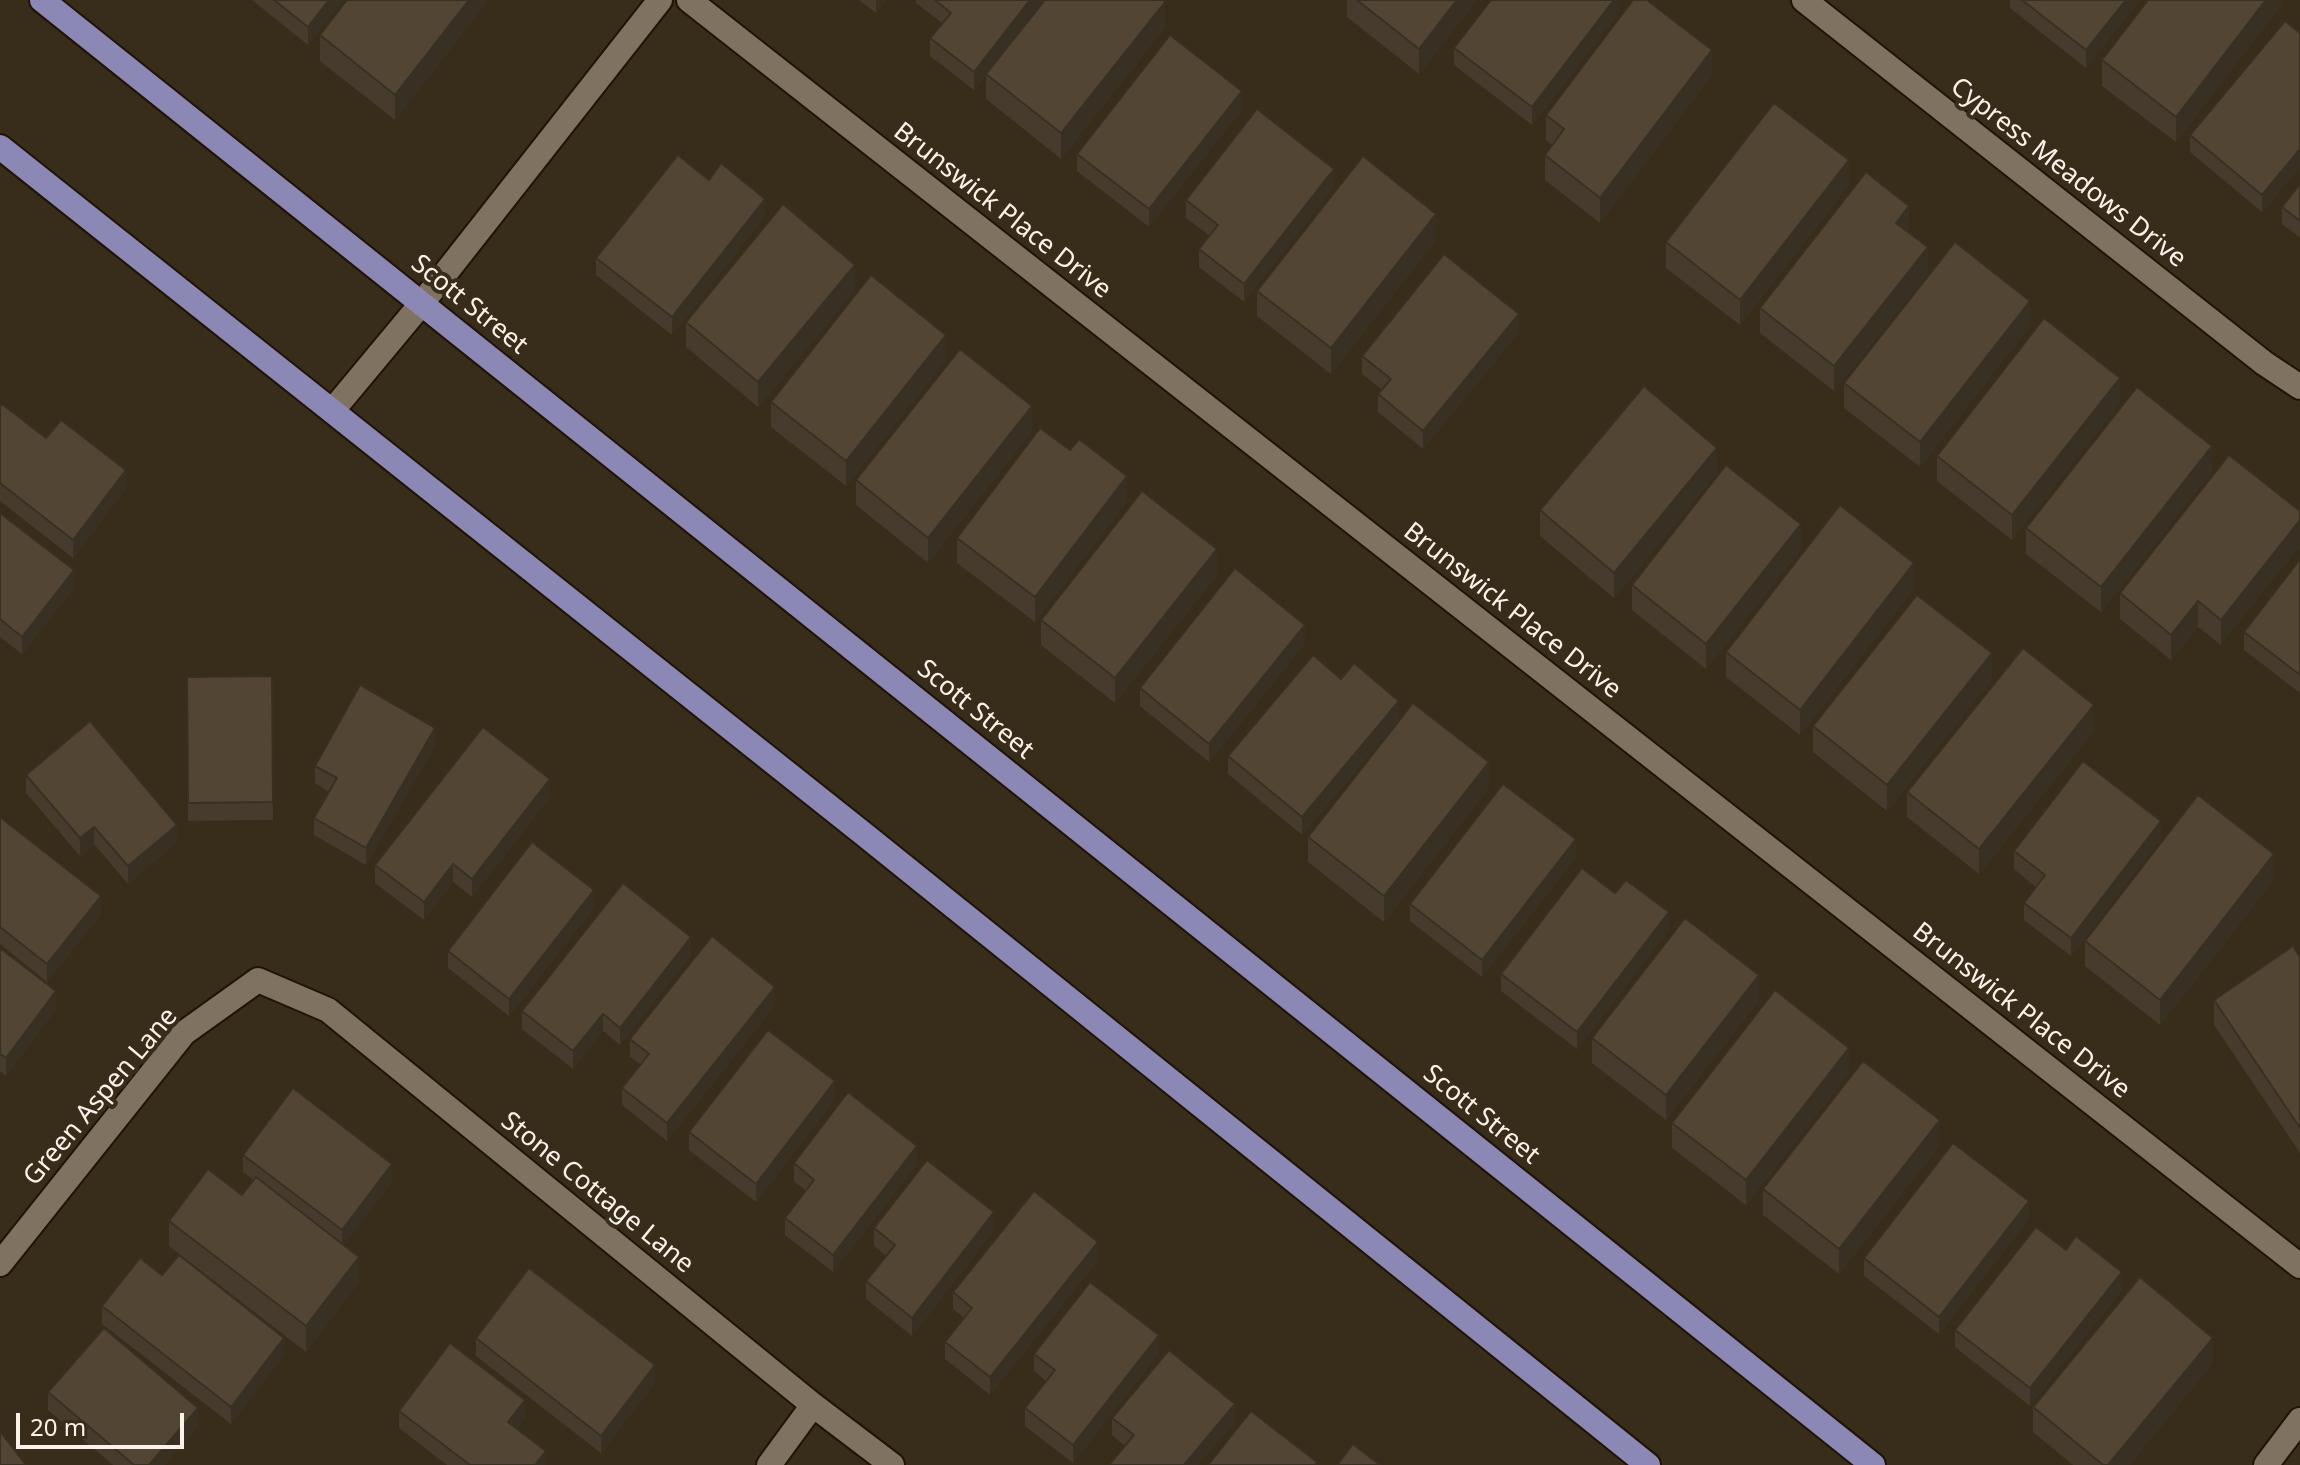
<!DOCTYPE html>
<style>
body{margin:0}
#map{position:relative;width:2300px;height:1465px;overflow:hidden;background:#382c1b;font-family:"Noto Sans",sans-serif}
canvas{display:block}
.scale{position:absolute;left:16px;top:1413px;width:168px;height:36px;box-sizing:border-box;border:4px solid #fbf3e9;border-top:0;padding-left:10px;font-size:24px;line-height:28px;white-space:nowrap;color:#fbf3e9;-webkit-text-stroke:6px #382c1b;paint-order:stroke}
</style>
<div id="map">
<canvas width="2300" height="1465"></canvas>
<div class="scale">20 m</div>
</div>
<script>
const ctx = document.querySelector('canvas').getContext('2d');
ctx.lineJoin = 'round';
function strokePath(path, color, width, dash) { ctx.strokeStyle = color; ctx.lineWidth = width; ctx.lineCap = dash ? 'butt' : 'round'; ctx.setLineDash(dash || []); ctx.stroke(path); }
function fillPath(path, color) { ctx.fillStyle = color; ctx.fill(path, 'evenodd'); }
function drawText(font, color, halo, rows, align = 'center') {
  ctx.font = font + ' "Noto Sans",sans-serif'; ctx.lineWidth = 8; ctx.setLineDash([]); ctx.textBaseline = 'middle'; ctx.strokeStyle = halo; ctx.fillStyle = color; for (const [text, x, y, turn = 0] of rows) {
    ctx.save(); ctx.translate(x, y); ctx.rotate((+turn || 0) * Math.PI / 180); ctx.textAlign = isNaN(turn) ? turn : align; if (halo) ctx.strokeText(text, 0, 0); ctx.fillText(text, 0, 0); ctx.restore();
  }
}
const minor = new Path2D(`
 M689 0 2300 1266
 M1804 0 2264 363 2300 387
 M333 410 422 303 660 0
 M0 1264 184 1033 258 980 328 1010 813 1405 892 1465
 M769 1465 813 1405
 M2266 1465 2300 1420`);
const major = new Path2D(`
 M42 0 1873 1465
 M0 147C552 584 1101 1022 1648 1465`);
const wall = new Path2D(`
 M252 0H343L308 45Z
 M486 0V3L395 120 320 61V35Z
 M859 0H886L876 13Z
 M916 0H1044L974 90 930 56V38L942 23 916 3Z
 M1347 0H1477L1419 74 1347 17Z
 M1620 0V11L1532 125 1454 65V48Z
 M2010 0H2140L2086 68 2010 8Z
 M2282 0V4L2176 142 2102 86V60Z
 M1165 27 1061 159 986 99V74Z
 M2300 33V167L2262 212 2190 152V135Z
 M1712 75 1600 223 1545 180V155L1552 145 1546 140V115Z
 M1242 109 1149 227 1077 171V154Z
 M709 180 765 216 672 335 596 275V258Z
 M2300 184V238L2282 224V207Z
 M1849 185 1740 325 1666 268V242Z
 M1334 187 1244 302 1199 267V249L1210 236 1186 218V200Z
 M1909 231 1908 232 1928 273 1834 391 1760 333V308Z
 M1436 240 1331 374 1257 316V291Z
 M855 290 758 407 686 347V322Z
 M2030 326 1920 467 1844 408V383Z
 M1519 332 1423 449 1378 412V394L1382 390 1362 374V356Z
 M946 360 846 486 771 427V402Z
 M2120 403 2012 540 1937 481V456Z
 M0 407 46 438 126 488 73 558 0 501Z
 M1032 431 928 563 856 505V480Z
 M2212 471 2101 612 2026 554V528Z
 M1717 473 1614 598 1540 536V510Z
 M1127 501 1035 622 957 563V538Z
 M2300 511 2221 645 2198 627 2171 660 2120 619V593Z
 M0 513 74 588 22 654 0 637Z
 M1801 549 1706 669 1632 610V585Z
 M2300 559V693L2244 650V632Z
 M1217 575 1115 703 1041 645V620Z
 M1914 588 1800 735 1726 677V652Z
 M1305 643 1209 762 1140 706V688Z
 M272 676 273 820 188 821 187 677Z
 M1341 679 1399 719 1302 835 1228 774V756Z
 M1992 679 1887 811 1813 752V726Z
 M2094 731 1979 874 1907 817V792Z
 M435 746 366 865 314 835V818L329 792 315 783V766Z
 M26 775 177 842 128 884 94 844 80 856 26 793Z
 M1489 788 1384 922 1308 862V837Z
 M550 797 472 897 453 882 424 920 375 883V865Z
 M0 817 101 914 47 982 0 944Z
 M2161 838 2071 956 2024 920V903L2036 887 2014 869V851Z
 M1576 857 1482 977 1410 921V904Z
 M2274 880 2160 1025 2085 966V941Z
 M1615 893 1669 930 1577 1049 1501 991V974Z
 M594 908 509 1016 448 968V951Z
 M0 948 56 1009 6 1076 0 1071Z
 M691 955 620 1045 603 1031 573 1069 522 1029V1011Z
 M2300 957V1153L2214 1025V1000Z
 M1759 1000 1666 1120 1592 1063V1038Z
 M775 1005 667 1141 622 1105V1088L641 1065 630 1057V1039Z
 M1849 1073 1746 1205 1672 1148V1123Z
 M835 1099 756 1202 689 1150V1132Z
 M1940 1145 1839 1274 1763 1215V1189Z
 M243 1155 392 1181 344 1245 359 1282 306 1352 169 1246V1221L242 1195 253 1180 243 1172Z
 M794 1163 917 1164 833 1272 785 1235V1218L806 1191 794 1181Z
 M2029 1219 1939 1334 1864 1276V1258Z
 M874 1228 994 1230 912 1336 866 1299V1281L886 1256 874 1246Z
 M2066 1250 2122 1290 2030 1406 1955 1347V1330Z
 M1098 1260 990 1395 945 1359V1342L964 1318 953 1309V1292Z
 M162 1275 284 1355 231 1424 102 1324V1306Z
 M476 1338 655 1383 601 1453 476 1356Z
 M1159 1353 1073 1463 1025 1426V1408L1046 1381 1034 1371V1354Z
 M2213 1363 2129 1465H2073L2033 1432V1407Z
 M48 1392 198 1426 164 1465H113L48 1410Z
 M399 1411 525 1418 516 1429 546 1465H447L399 1428Z
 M1112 1418 1235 1422 1198 1465H1109L1125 1446 1112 1435Z`);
const shadedWall = new Path2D(`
 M329 0H343L308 45V27Z
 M469 0H486V3L395 120V95Z
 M876 0H886L876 13Z
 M1030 0H1044L974 90V72Z
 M1457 0H1477L1419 74V49Z
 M1614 0H1620V11L1532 125V107Z
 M2126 0H2140L2086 68V50Z
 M2266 0H2282V4L2176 142V117Z
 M1165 2V27L1061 159V133Z
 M1712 50V75L1600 223V198Z
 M1242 91V109L1149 227V209Z
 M2300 149V167L2262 212V195Z
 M1849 160V185L1740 325V300Z
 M1334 169V187L1244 302V284Z
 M765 199V216L672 335V317Z
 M1909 206V231L1896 248V223Z
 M1436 214V240L1331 374V348Z
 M1928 247V273L1834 391V366Z
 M855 265V290L758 407V382Z
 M2030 301V326L1920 467V442Z
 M1519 314V332L1423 449V431Z
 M946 335V360L846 486V461Z
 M2120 378V403L2012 540V515Z
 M1032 406V431L928 563V538Z
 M2212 446V471L2101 612V587Z
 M1717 448V473L1614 598V573Z
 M126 470V488L73 558V540Z
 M1127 476V501L1035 622V597Z
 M2300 520V546L2221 645V620Z
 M1801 524V549L1706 669V644Z
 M1217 549V575L1115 703V678Z
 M1914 563V588L1800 735V710Z
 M74 570V588L22 654V637Z
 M2198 601V627L2171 660V635Z
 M1305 625V643L1209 762V744Z
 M1992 653V679L1887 811V785Z
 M1399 701V719L1302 835V817Z
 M2094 705V731L1979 874V849Z
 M435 728V746L366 865V848Z
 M1489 762V788L1384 922V896Z
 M550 779V797L472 897V879Z
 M2161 821V838L2071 956V938Z
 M177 825V842L128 884V866Z
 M94 827V844L80 856V838Z
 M1576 839V857L1482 977V960Z
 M2274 854V880L2160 1025V1000Z
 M453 864V882L424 920V902Z
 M594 890V908L509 1016V999Z
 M101 896V914L47 982V964Z
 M1669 912V930L1577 1049V1032Z
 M691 937V955L620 1045V1028Z
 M1759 975V1000L1666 1120V1095Z
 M775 987V1005L667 1141V1123Z
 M56 991V1009L6 1076V1058Z
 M603 1014V1031L573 1069V1051Z
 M1849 1048V1073L1746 1205V1180Z
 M835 1081V1099L756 1202V1184Z
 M1940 1120V1145L1839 1274V1249Z
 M917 1146V1164L833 1272V1255Z
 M392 1164V1181L342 1248V1230Z
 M2029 1201V1219L1939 1334V1317Z
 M994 1212V1230L912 1336V1318Z
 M1098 1242V1260L990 1395V1377Z
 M359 1257V1282L306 1352V1326Z
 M2122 1272V1290L2030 1406V1388Z
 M1159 1335V1353L1073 1463V1445Z
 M284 1338V1355L231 1424V1407Z
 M2213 1338V1363L2129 1465H2108Z
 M655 1365V1383L601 1453V1436Z
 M525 1400V1418L508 1440V1422Z
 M1235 1404V1422L1198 1465H1184Z
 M198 1408V1426L164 1465H149Z
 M546 1451V1465H535Z`);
const building = new Path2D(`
 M274 0H329L308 27Z
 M347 0H469L395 95 320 35Z
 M935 0H1030L974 72 930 38 951 13Z
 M1045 0H1163L1165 2 1061 133 986 74Z
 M1357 0H1457L1419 49Z
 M1491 0H1614L1532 107 1454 48Z
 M1633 0H1647L1712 50 1600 198 1545 155 1564 129 1546 115Z
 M2022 0H2126L2086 50Z
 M2148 0H2266L2176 117 2102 60Z
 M2285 21 2300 33V149L2262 195 2190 135Z
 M1170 35 1242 91 1149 209 1077 154Z
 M1774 103 1849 160 1740 300 1666 242Z
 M1257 109 1334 169 1244 284 1199 249 1218 225 1186 200Z
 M678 155 709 180 721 163 765 199 672 317 596 258Z
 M1363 156 1436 214 1331 348 1257 291Z
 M1866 172 1909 206 1896 223 1928 247 1834 366 1760 308Z
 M2300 184V221L2282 207Z
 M783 204 855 265 758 382 686 322Z
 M1955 242 2030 301 1920 442 1844 383Z
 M1444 254 1519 314 1423 431 1378 394 1391 379 1362 356Z
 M871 275 946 335 846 461 771 402Z
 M2044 318 2120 378 2012 515 1937 456Z
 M960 349 1032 406 928 538 856 480Z
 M1644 386 1717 448 1614 573 1540 510Z
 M2137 387 2212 446 2101 587 2026 528Z
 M2 404 46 438 61 420 126 470 73 540 0 483V407Z
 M1040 428 1070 450 1079 439 1127 476 1035 597 957 538Z
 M2229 455 2300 511V520L2221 620 2198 601 2171 635 2120 593Z
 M1726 465 1801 524 1706 644 1632 585Z
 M1142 491 1217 549 1115 678 1041 620Z
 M1840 505 1914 563 1800 710 1726 652Z
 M0 513 74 570 22 637 0 619Z
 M2300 559V675L2244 632Z
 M1235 568 1305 625 1209 744 1140 688Z
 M1917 595 1992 653 1887 785 1813 726Z
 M2023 648 2094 705 1979 849 1907 792Z
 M1313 655 1341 679 1354 663 1399 701 1302 817 1228 756Z
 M272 676 273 802 188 803 187 677Z
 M360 685 435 728 366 848 314 818 337 778 315 766Z
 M1413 703 1489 762 1384 896 1308 837Z
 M90 721 177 825 128 866 94 827 80 838 26 775Z
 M483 727 550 779 472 879 453 864 424 902 375 865Z
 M2083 761 2161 821 2071 938 2024 903 2045 875 2014 851Z
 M1503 784 1576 839 1482 960 1410 904Z
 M2198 795 2274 854 2160 1000 2085 941Z
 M0 817 101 896 47 964 0 927Z
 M532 842 594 890 509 999 448 951Z
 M1582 868 1615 893 1626 880 1669 912 1577 1032 1501 974Z
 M623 883 691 937 620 1028 603 1014 573 1051 522 1011Z
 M1685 918 1759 975 1666 1095 1592 1038Z
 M712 936 775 987 667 1123 622 1088 649 1054 630 1039Z
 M2293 946 2300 957V1128L2214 1000Z
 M0 948 56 991 6 1058 0 1054Z
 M1775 990 1849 1048 1746 1180 1672 1123Z
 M768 1030 835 1081 756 1184 689 1132Z
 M1863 1061 1940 1120 1839 1249 1763 1189Z
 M293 1088 392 1164 342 1230 243 1155Z
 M848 1092 917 1146 833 1255 785 1218 814 1180 794 1163Z
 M1953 1143 2029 1201 1939 1317 1864 1258Z
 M927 1160 994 1212 912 1318 866 1281 895 1245 874 1228Z
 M208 1169 242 1195 256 1177 359 1257 306 1326 169 1221Z
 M1034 1191 1098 1242 990 1377 945 1342 972 1308 953 1292Z
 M2036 1227 2066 1250 2076 1236 2122 1272 2030 1388 1955 1330Z
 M179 1255 284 1338 231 1407 102 1306 140 1258 162 1275Z
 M529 1268 655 1365 601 1436 476 1338Z
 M2140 1277 2213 1338 2108 1465H2103L2033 1407Z
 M1090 1282 1159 1335 1073 1445 1025 1408 1055 1370 1034 1354Z
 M104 1328 198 1408 149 1465H134L48 1392Z
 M450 1343 525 1400 508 1422 546 1451 535 1465H470L399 1411Z
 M1169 1350 1235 1404 1184 1465H1109L1134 1435 1112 1418Z
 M1251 1411 1317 1462 1315 1465H1208Z
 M0 1431 26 1465H0Z
 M1353 1444 1380 1465H1337Z`);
const streetNames = [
 ["Cypress Meadows Drive",2068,173,38],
 ["Brunswick Place Drive",1002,211,38],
 ["Scott Street",469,305,39],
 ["Brunswick Place Drive",1512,611,38],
 ["Scott Street",975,710,39],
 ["Brunswick Place Drive",2021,1011,38],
 ["Green Aspen Lane",101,1097,-50],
 ["Scott Street",1481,1115,39],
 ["Stone Cottage Lane",597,1193,39]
];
strokePath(minor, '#1f1405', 28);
strokePath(major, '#1f1405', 28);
strokePath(minor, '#807260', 24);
strokePath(major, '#8c88b5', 24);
fillPath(wall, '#473b2d');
fillPath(shadedWall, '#393024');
fillPath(building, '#524534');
strokePath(building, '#393024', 2);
drawText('26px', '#fbf3e9', '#382c1b', streetNames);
</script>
